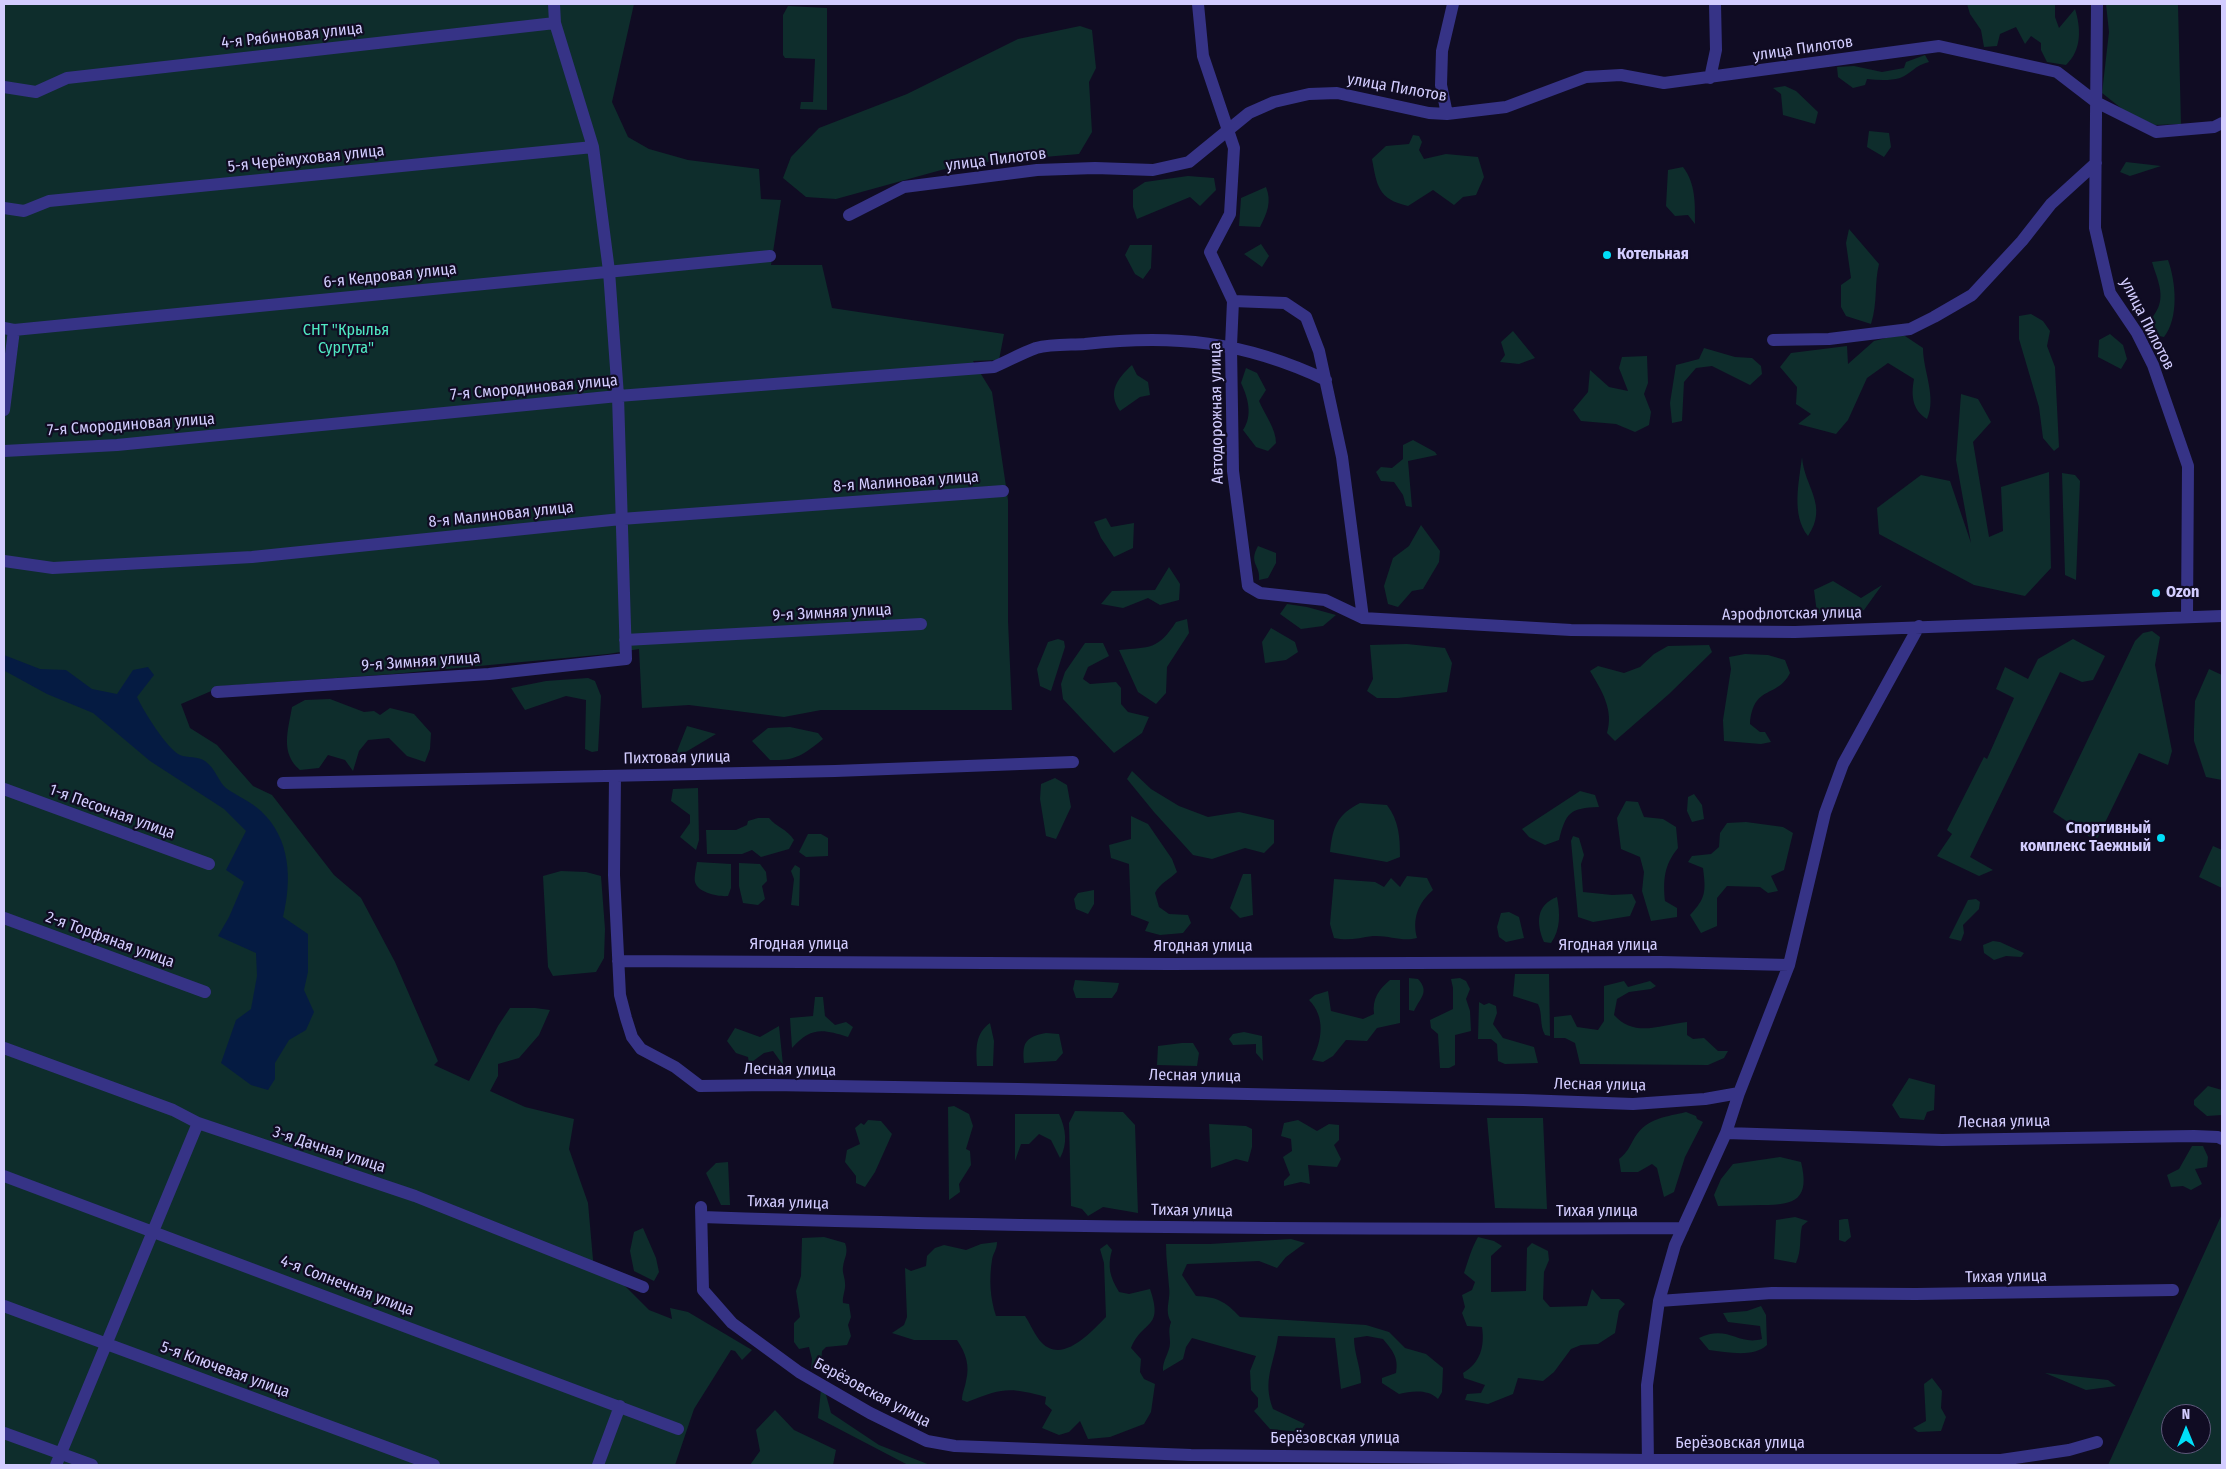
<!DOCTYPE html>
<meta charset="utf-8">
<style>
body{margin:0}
#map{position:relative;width:2226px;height:1469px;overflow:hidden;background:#100c23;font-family:"Fira Sans Condensed",sans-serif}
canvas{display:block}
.frame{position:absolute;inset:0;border:5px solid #d3cdff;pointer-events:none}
.north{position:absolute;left:2161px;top:1404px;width:50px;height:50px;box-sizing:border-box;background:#100c23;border:1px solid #5e597b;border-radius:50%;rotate:0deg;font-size:14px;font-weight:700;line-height:20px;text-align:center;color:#d3cdff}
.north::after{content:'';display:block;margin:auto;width:18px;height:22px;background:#00def8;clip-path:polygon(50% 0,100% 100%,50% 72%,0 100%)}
</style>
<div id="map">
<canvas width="2226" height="1469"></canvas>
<div class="frame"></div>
<div class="north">N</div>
</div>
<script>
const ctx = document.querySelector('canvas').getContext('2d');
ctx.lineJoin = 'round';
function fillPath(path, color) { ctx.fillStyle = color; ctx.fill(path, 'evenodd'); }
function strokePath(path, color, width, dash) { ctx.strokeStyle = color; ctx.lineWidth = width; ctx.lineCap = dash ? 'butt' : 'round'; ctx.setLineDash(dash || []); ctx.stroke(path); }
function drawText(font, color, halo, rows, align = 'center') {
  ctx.font = font + ' "Fira Sans Condensed",sans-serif'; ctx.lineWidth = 4.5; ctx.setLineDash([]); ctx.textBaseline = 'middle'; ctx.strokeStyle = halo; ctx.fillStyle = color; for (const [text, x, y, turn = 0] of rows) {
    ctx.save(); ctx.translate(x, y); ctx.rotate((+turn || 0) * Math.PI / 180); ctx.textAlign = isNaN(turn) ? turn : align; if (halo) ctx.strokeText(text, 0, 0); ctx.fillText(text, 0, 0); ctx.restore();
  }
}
const green = new Path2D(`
 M4 4H634L612 102 628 137 649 149 688 160 759 169 761 199 781 200 771 265H822L832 308 1004 334 999 360 973 361 992 392 1008 500V621L1012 710H821L784 717 689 705 642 708 639 649 608 654 393 674 223 686 181 704 190 728 217 745 253 786 272 795 334 875 361 898 395 962 438 1061 434 1065 469 1081 498 1026 510 1008H535L550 1010 539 1035 519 1058 498 1064V1076L490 1091 525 1107 574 1119 569 1149 588 1203 594 1271 624 1285 649 1310 672 1319 670 1308 688 1312 752 1350 742 1360 735 1351 731 1350 694 1409 675 1465H4Z
 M1967 4H2055V17L2059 28 2075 9C2081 28 2082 50 2066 65L2047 62 2041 50V43L2031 36 2025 44 2016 27 2000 34 1997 46 1984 47 1981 30 1970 14Z
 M2106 4H2187L2178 5 2181 124 2155 125 2126 112 2102 93 2109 32Z
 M788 6 827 8V110L800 109 801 102H813L815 59 785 58 783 55V15Z
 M1080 26 1092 30 1096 68 1089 82 1092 132 1079 154 963 164 836 199 806 197 783 178 791 157 819 128 907 94 1018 39Z
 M1925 55 1929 62C1915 65 1911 74 1900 78 1889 81 1878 80 1867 79L1865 85 1853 88 1838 77 1837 67 1854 66 1882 72 1904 68 1906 62Z
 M1785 86 1796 91 1818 112 1815 124 1783 115 1781 94 1773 88Z
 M1869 131 1889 133 1891 147 1884 157 1867 147Z
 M1413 135 1419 136 1422 142 1419 150 1424 159 1446 154 1478 157 1484 177 1476 195 1463 197 1454 205 1433 190 1408 206C1378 199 1377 186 1372 159L1386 146 1409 144Z
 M2126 162 2161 166 2130 176 2120 172Z
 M1683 167C1696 184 1695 204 1695 224L1688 215 1675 216 1666 206 1668 170Z
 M1188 176 1214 178 1216 190 1200 206 1190 197 1137 219 1133 207V190L1145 182Z
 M1266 187C1272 202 1267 213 1260 227L1239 226 1241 198Z
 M1849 229 1879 264C1874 284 1878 302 1871 324L1846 316 1841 307V285L1851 278 1846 243Z
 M1261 244 1269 256 1262 267 1244 254Z
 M1130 245H1152L1151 268 1143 279 1135 274 1125 255Z
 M2168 260C2176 282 2179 318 2164 337L2149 334C2149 319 2152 320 2158 308 2165 293 2156 276 2152 262Z
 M2031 314 2043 321 2050 331 2047 346 2055 367 2059 447 2054 451 2043 438 2039 407 2019 339V316Z
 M1513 331 1535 358 1519 364 1500 362 1505 355 1501 342Z
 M1902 334 1923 348C1923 371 1937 397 1927 419 1912 410 1911 395 1914 379L1888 363 1867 378 1848 420 1836 434 1798 424 1811 414 1796 404 1797 387 1780 367 1791 353 1847 346 1848 364 1874 341Z
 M2110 334 2123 345 2127 359 2121 369 2098 357 2099 340Z
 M1704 348 1735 357 1752 358 1761 366 1762 374 1750 385 1712 366 1696 368 1684 382 1682 421 1672 423 1670 403 1676 365 1699 359Z
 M1647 356 1648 383 1644 394 1651 412 1649 425 1635 432 1616 424 1581 421 1573 410 1588 392 1590 370 1609 387 1628 391 1619 368 1622 357Z
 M1132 365 1137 375 1148 382 1150 395 1140 397 1120 411C1107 392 1117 379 1132 365Z
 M1246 368 1257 373 1266 390 1259 401C1265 415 1276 429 1276 443L1268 451 1256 447 1243 430C1253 415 1248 398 1241 383Z
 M1961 394 1978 399 1991 422 1973 442 1989 537 2003 531 2001 487 2049 472 2051 568 2025 596 1974 585 1879 534 1877 508 1921 475 1950 481 1971 543 1956 460Z
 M1413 440 1435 452 1437 455 1408 461 1412 507 1406 506 1403 495 1394 482 1381 481 1376 472 1381 467 1392 468 1403 459V445Z
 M1802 457C1804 487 1829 505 1808 536 1791 515 1799 482 1802 457Z
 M2062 473 2075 475 2080 481 2076 580 2065 575Z
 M1106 518 1111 527 1134 523 1133 548 1114 557 1101 538 1094 522Z
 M1421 525 1440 551 1439 562 1423 589 1412 591 1398 607 1388 604 1384 586 1393 558 1409 546Z
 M1258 546 1276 553V563L1268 578 1259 580C1261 565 1248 564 1258 546Z
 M1169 567 1180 584 1179 600 1160 605 1148 598 1123 608 1101 604 1112 591 1155 590Z
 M1833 581 1861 598 1882 585 1864 610 1845 617 1817 613 1814 590Z
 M1287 604 1307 607 1336 615 1323 626 1301 629 1280 614Z
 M1187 619 1189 633 1167 667 1166 693 1156 704 1138 692 1119 650C1150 647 1158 650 1176 622Z
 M1271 628 1295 642 1298 652 1286 660 1265 663 1262 642Z
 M2152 631 2160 637 2155 665 2172 751 2168 765 2139 753 2096 841 2053 812 2135 641 2143 633Z
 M1058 639 1064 641 1065 647 1051 691 1040 686 1037 669 1048 642Z
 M2073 639 2105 656 2093 680 2082 682 2060 672 1970 857 1993 870 1979 876 1937 856 1952 834 1947 830 1984 757 1987 759 2014 698 1996 689 2005 667 2028 679 2038 659Z
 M1085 643H1103L1109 656 1088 667 1083 679 1090 684 1116 682 1121 688V704L1128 712 1149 717 1142 733 1114 753 1063 699 1061 684 1065 672Z
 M1407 644 1445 648 1452 663 1447 692 1398 698H1377L1367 691 1373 679 1370 645Z
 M1709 645 1712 652 1669 694 1615 741 1607 733C1614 710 1602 691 1590 671L1598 666 1624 673 1640 667 1654 654 1668 646Z
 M1745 654 1768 655 1785 660 1790 673C1777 699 1753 684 1750 724L1760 732H1765L1771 742 1761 744 1724 741 1723 720 1731 669 1729 657Z
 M2209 669 2222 675V780L2206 777 2194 741V729L2195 701Z
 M588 678 595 681 601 696 598 751 592 752 585 749 586 700 566 696 525 710 511 688 546 681Z
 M330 699 364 712 374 711 380 715 390 708 414 714 431 733 430 749 425 762 407 756 389 738 368 740 359 751 353 771 345 760 328 755 319 768 300 770C280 753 288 731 292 707L305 700Z
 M687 726 716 734 674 759Z
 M790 727 818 733 823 739C803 755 796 761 770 760L752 741 768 728Z
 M1132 771 1151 789 1179 806 1208 817 1239 812 1274 820V843L1264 853 1245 848 1212 859 1193 855 1154 812 1127 779Z
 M1055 778 1067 785 1071 807 1056 839 1046 836 1040 799 1041 784Z
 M698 788 699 840 696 850 680 837 690 823V815L671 801 673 789Z
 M1580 791 1595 795 1599 807C1570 808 1566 812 1559 840L1545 845 1529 837 1522 829Z
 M1694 794 1702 805 1704 819 1692 822 1687 811 1688 797Z
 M1626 801 1638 802 1644 817 1663 819 1676 827 1678 848C1664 865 1663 880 1665 901L1677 908V917L1651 921 1642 891 1644 872 1640 857 1621 849 1617 818Z
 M1360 803 1387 805C1399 821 1400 837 1400 857L1387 862 1330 852C1333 826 1337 815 1360 803Z
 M1131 816 1148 824 1172 859 1177 872C1169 880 1160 883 1155 893L1159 907 1169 914 1188 915 1191 923 1183 933 1160 935 1145 931 1149 922 1131 915 1129 864 1111 858 1109 845 1131 839Z
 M758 818H769C776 827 787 829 794 840L789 849 761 857 752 850 742 854H707L706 830H736L747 825 748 821Z
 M1746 822 1783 827 1793 833 1784 870 1771 876 1778 891 1768 893 1760 887 1727 886 1717 898V926L1701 933 1690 915C1706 898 1706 892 1703 868L1688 862 1692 856 1711 854 1719 847 1720 833 1727 823Z
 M808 834H821L828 838V856L806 857 799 852Z
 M1573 836 1579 838 1584 855 1581 864 1583 892 1612 895 1632 894 1636 902 1630 916 1593 922 1578 917 1571 841Z
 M2213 846 2222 850V888L2199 877Z
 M697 862 731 864V888L728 896C719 897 698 893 695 882 694 877 696 868 697 862Z
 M739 863 760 864 766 872 767 881 762 886 765 899 758 905 743 903 739 886Z
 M795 865 800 868 799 906 791 905 794 879 791 871Z
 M561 871 586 872 601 876 605 929 604 958 596 972 553 976 548 967 543 876Z
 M1243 874H1251L1253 915 1240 918 1230 908Z
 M1407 876 1427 878 1433 890C1418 903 1412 919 1417 938 1402 942 1389 935 1373 936 1359 938 1348 941 1334 938L1330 924 1334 879 1375 882 1384 887 1391 878 1400 887Z
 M1094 890V904L1088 914 1076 909 1074 899 1078 893Z
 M1557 897C1560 913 1561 929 1551 943L1544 942C1536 923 1536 905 1557 897Z
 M1976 899 1980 902 1979 909 1963 925 1964 933 1961 941 1949 938 1968 900Z
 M1509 912 1519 917 1524 938 1506 942 1499 937 1497 927 1501 913Z
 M1993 941 2000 942 2024 953 2021 957 2006 956 1994 960 1984 953 1983 945Z
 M1515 974H1549L1550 1036 1545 1035C1539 1024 1543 1014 1538 1004L1513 996Z
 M1409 978 1418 979C1430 992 1420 998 1414 1011L1409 1010Z
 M1460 978 1466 981 1470 989 1466 999 1470 1011 1471 1031 1455 1035V1065L1449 1068H1440L1438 1034 1431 1028 1430 1020 1453 1009V988L1451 979Z
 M1075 980 1119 983 1117 991 1112 998H1076L1073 989Z
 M1390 980H1400V1023L1377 1028 1367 1041 1346 1040 1333 1056 1323 1062 1312 1060C1322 1041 1326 1017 1309 1000L1315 995 1328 991 1331 1011 1363 1019 1374 1014C1372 999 1379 989 1390 980Z
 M1624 981 1628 987 1650 981 1656 986 1651 989 1629 992 1617 999 1614 1015C1635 1038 1659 1025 1687 1022V1035L1693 1039 1704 1038 1718 1051H1728L1724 1058 1708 1065 1580 1064 1575 1043 1565 1038H1554V1017L1571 1015 1577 1027 1598 1030 1604 1021V986Z
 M815 997H823L825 1016 835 1025 846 1022 853 1027 848 1037C822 1029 811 1027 792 1048L790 1018 813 1016Z
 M1479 1002 1484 1005 1489 1003 1496 1006 1497 1013 1493 1024 1503 1038 1534 1047 1538 1063 1505 1064 1498 1061 1497 1044 1491 1039H1478Z
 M990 1023 994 1041 993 1066H977C976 1048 975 1034 990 1023Z
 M779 1026 783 1065 773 1051 764 1053 749 1064 748 1057 736 1053 727 1041 735 1028 760 1037Z
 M1244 1032 1262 1036 1263 1061 1256 1053V1044L1233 1045 1229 1039 1233 1034Z
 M1046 1033 1059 1034 1063 1053 1056 1061 1024 1063C1022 1043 1025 1037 1046 1033Z
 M1182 1043H1193L1199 1053 1197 1066 1157 1065 1158 1046Z
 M1909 1078 1935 1085 1934 1110 1927 1112 1924 1120 1900 1118 1892 1105Z
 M2208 1086 2222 1090V1115L2207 1116 2194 1105V1100Z
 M954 1106 969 1114 973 1126 966 1149 970 1151 971 1165 959 1184 960 1192 949 1200 948 1107Z
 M1075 1111 1123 1112 1135 1125 1138 1213 1103 1207 1088 1216 1082 1209 1071 1206 1069 1123Z
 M1686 1112 1696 1116 1697 1119 1703 1122 1685 1157 1674 1192 1664 1197 1657 1168 1652 1164 1638 1172H1621L1619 1159C1628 1152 1629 1147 1635 1137 1647 1118 1666 1117 1686 1112Z
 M1015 1114H1059C1066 1129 1068 1144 1060 1158L1051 1140 1039 1134 1029 1144H1021L1015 1161Z
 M1487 1118H1543L1547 1209 1495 1208Z
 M868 1120 881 1121 892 1134 875 1172 865 1187 856 1183V1176L845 1162 847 1150 860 1144 855 1128 861 1123 864 1125Z
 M1298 1120 1317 1131 1329 1124 1339 1125V1140L1334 1145 1341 1159 1337 1167 1308 1165 1310 1184 1301 1182 1284 1186V1181L1290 1175 1283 1157 1292 1151 1291 1139 1281 1136 1284 1123Z
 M1209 1124 1246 1126 1252 1129V1147L1248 1162 1236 1159 1211 1168Z
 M2192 1146H2203L2208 1157 2207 1167 2195 1169 2202 1184 2191 1190 2183 1186 2171 1187 2167 1175 2179 1169Z
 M1780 1157 1801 1162C1810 1199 1796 1205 1762 1205 1748 1205 1733 1206 1718 1206L1714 1195 1721 1179 1733 1164Z
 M728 1162 730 1205H721L706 1173 716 1163Z
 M2222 1214V1465H2108ZM2171 1414H2201V1444H2171Z
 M1795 1217 1808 1221 1802 1226C1799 1240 1802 1249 1796 1263L1774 1259 1776 1220Z
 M1844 1219H1848L1851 1237 1845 1242 1839 1240V1220Z
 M643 1228 656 1258 659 1272 654 1281 634 1271 630 1251 634 1232Z
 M824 1237 845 1243C849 1253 844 1258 843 1267 842 1272 845 1278 845 1283 846 1290 842 1296 843 1303L849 1304 851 1317 848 1325 851 1336 847 1345 826 1347 822 1351 821 1367 811 1369 812 1359 809 1347 799 1349 794 1342V1323L800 1317 796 1291 801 1276 802 1238Z
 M1478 1237 1494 1241 1502 1246 1491 1256V1292L1526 1291 1527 1248 1532 1243 1548 1251 1549 1260 1544 1272 1543 1299 1550 1307 1587 1306 1592 1289 1601 1299H1619L1625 1304 1619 1311 1615 1333 1598 1344 1581 1345 1571 1349 1554 1372 1543 1381 1518 1378 1513 1394 1488 1404 1465 1400 1467 1394 1481 1393 1485 1385 1464 1378 1463 1373C1480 1363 1485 1347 1482 1327L1467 1326 1462 1313 1465 1307 1462 1295 1472 1290 1475 1282 1464 1273C1468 1261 1472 1247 1478 1237Z
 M1291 1239 1305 1243 1286 1257 1277 1268 1259 1261 1187 1264 1182 1275 1196 1296C1217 1297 1225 1301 1240 1317L1366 1325 1389 1332 1405 1348 1426 1354 1443 1368 1442 1392 1438 1399C1428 1389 1412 1391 1399 1394L1382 1383V1378L1396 1373C1399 1357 1392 1350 1383 1339L1367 1336 1354 1338C1354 1354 1361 1367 1361 1383L1341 1389 1335 1338 1278 1336C1274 1365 1262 1380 1273 1409L1305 1424 1300 1432 1270 1429 1254 1411 1258 1407V1398L1251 1390 1250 1371 1256 1356 1192 1338 1186 1347 1183 1359 1163 1371C1162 1361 1170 1352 1170 1343 1170 1334 1168 1331 1171 1322 1164 1310 1171 1300 1169 1287 1168 1272 1166 1259 1166 1244H1210Z
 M997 1242C997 1250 993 1253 992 1260 989 1279 990 1298 996 1316H1025C1031 1325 1035 1336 1042 1343 1063 1364 1091 1332 1106 1317L1104 1263 1100 1249 1107 1244 1112 1250C1107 1267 1110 1277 1119 1292L1129 1294 1150 1289C1164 1330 1143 1319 1131 1348L1141 1359 1140 1372 1144 1379 1155 1384 1151 1412 1144 1424 1110 1437 1088 1439 1080 1421 1069 1432 1059 1435 1042 1428 1052 1410 1045 1404 1046 1397C1008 1387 1004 1388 967 1402L962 1400C962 1393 965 1388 966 1381 970 1366 966 1353 957 1340H914L892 1333 904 1325 907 1317 905 1268 911 1271 926 1266 927 1256 935 1248 944 1245 966 1250 981 1244Z
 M1761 1306 1766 1315 1767 1345C1753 1358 1727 1352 1709 1350L1699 1338C1728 1324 1738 1346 1762 1339L1760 1326 1728 1322 1723 1313 1747 1311Z
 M2045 1373 2108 1380 2116 1386 2086 1390Z
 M1932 1378 1942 1391 1941 1408 1946 1417 1941 1431 1918 1432 1913 1428 1926 1421 1924 1384Z
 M822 1380 831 1413 879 1445 930 1465H908L818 1418Z
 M775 1410 794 1430 836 1450 833 1465H750L760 1451 756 1430Z`);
const water = new Path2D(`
 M4 655 40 669 66 670 92 689 117 694 133 670 148 667 154 675 137 697C143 710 167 749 180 755 187 758 198 756 205 761 216 769 218 781 226 788 237 796 250 801 261 811 291 839 292 880 283 917L308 934V972L304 990 314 1012 306 1030 289 1040 275 1063V1079L268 1090 251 1085 221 1063 236 1020 251 1009 257 976 256 953 218 936 229 917 244 882 226 870 246 831 224 809 150 761 93 713 47 694 5 671Z`);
const minor = new Path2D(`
 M1198 4 1203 56 1234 148 1230 214 1210 252 1233 301 1231 346 1233 471 1248 586 1260 593 1325 600 1363 618 1571 630 1795 632 2222 616
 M2097 4 2095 228 2110 293 2137 333 2153 365 2188 466 2187 616
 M1710 78 1716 50 1715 4
 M4 87 36 92 67 78 555 23
 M1447 114 1441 85 1442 51 1453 4
 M4 208 24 211 49 201 593 147
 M849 215 904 187 1037 170 1095 168 1153 170 1189 162 1249 113 1274 102 1309 94 1337 93 1429 113 1447 114 1506 107 1586 77 1621 75 1664 83 1939 46 2057 72 2096 102 2156 132 2214 127 2222 123
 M1233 301 1285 303 1306 317 1319 351 1342 457 1363 618
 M4 328 14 330 770 256
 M1773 340 1829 339 1910 329 1934 317 1972 295 2022 241 2051 204 2096 163
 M4 410 14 330
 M4 451 117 445 618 396 994 367C1008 361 1022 353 1036 348 1051 344 1070 345 1085 344 1174 334 1244 341 1326 380
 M4 561 53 568 252 557 621 519 1003 491
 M625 640 921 624
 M217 692 489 674 626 659 618 396 609 271 593 147 555 23 554 4
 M615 776 614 875 620 995 626 1018 632 1037 641 1049 675 1067 700 1086 770 1085 1018 1089 1523 1100 1633 1104 1705 1099 1739 1093
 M283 783 835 771 1073 762
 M4 789 209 864
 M4 918 205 992
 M618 961 1170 964 1660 962 1789 965
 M4 1048 173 1110 198 1123 415 1196 643 1287
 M1726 1133 1942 1140 2194 1136 2218 1137 2222 1139
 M4 1176 678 1429
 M701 1207 703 1290 732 1323 799 1372 870 1413 927 1441 955 1446 1191 1455 1648 1460H2001L2069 1450 2097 1442
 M702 1217C1029 1228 1356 1230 1683 1228
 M1659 1301 1772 1293 1916 1294 2173 1290
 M4 1306 434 1465
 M4 1433 92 1465
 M56 1465 198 1123
 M598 1465 620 1406
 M1648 1465 1647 1385 1659 1301 1675 1245 1726 1133 1739 1093 1789 965 1825 813 1843 764 1919 626`);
const markers = [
 [1607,255,5,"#00def8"],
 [2156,593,5,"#00def8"],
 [2161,838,5,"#00def8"]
];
const streetNames = [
 ["4-я Рябиновая улица",292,36,-6],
 ["улица Пилотов",1803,49,-8],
 ["улица Пилотов",1397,88,10],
 ["5-я Черёмуховая улица",306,159,-6],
 ["улица Пилотов",996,160,-7],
 ["6-я Кедровая улица",390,276,-6],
 ["улица Пилотов",2147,324,63],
 ["7-я Смородиновая улица",534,388,-5],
 ["Автодорожная улица",1217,413,-91],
 ["7-я Смородиновая улица",131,425,-4],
 ["8-я Малиновая улица",906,482,-4],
 ["8-я Малиновая улица",501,515,-6],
 ["9-я Зимняя улица",832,613,-3],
 ["Аэрофлотская улица",1792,614,-1],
 ["9-я Зимняя улица",421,662,-4],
 ["Пихтовая улица",677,758,-1],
 ["1-я Песочная улица",112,812,20],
 ["2-я Торфяная улица",110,940,20],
 ["Ягодная улица",799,945],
 ["Ягодная улица",1608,946],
 ["Ягодная улица",1203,947],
 ["Лесная улица",790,1070,1],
 ["Лесная улица",1195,1076,1],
 ["Лесная улица",1600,1085,1],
 ["Лесная улица",2004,1122,-1],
 ["3-я Дачная улица",329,1150,18],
 ["Тихая улица",788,1203,2],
 ["Тихая улица",1192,1211,1],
 ["Тихая улица",1597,1212],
 ["Тихая улица",2006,1277,-1],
 ["4-я Солнечная улица",347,1286,21],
 ["5-я Ключевая улица",225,1370,20],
 ["Берёзовская улица",872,1393,28],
 ["Берёзовская улица",1335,1439],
 ["Берёзовская улица",1740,1444]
];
const poiNames = [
 ["Котельная",1617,255],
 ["Ozon",2166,593],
 ["Спортивный",2151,829,"right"],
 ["комплекс Таежный",2151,847,"right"]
];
const parkNames = [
 ["CНТ \"Крылья",346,331],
 ["Сургута\"",346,349]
];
fillPath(green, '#0e2d2c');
fillPath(water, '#051b42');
strokePath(minor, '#363386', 12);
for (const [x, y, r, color] of markers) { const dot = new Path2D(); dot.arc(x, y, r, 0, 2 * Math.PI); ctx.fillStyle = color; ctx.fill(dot); strokePath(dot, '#100c23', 2); }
drawText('16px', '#d3cdff', '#100c23', streetNames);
drawText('bold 16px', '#d3cdff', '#100c23', poiNames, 'left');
drawText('16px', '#50e9c3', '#100c23', parkNames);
</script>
